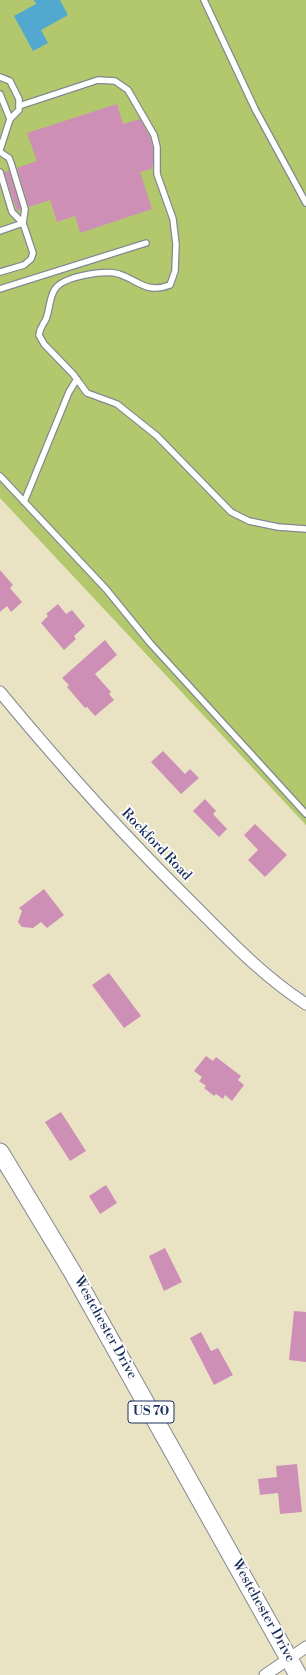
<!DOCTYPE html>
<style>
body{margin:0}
canvas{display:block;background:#e9e3c3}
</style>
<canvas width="306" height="1675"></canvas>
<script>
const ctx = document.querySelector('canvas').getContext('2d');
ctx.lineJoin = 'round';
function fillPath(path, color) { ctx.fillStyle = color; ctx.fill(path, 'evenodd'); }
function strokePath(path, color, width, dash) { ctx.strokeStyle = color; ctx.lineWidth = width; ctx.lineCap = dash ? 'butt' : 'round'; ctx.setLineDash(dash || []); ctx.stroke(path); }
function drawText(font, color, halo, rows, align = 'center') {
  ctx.font = font + ' "Libre Bodoni",serif'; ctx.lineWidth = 3.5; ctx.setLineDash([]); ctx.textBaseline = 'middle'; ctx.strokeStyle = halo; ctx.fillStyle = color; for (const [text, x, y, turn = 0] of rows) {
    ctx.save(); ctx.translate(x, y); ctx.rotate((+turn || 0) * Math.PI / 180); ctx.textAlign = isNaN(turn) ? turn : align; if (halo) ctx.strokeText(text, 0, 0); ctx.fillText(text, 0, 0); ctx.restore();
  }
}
const green = new Path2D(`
 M0 0H306V825L0 498Z`);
const water = new Path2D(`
 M34 0H60L68 15 41 30 48 43 33 51 14 16 36 4Z`);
const building = new Path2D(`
 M117 104 123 124 140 119 150 137 153 148V165L151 169 140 172 152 209 80 233 75 216 57 222 50 200 29 207 17 168 37 161 27 133Z
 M9 171 21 209 17 211 4 172Z
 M0 570 13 585 10 588 22 602 11 612 7 606 0 612Z
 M58 604 66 614 72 610 85 626 74 636 76 639 64 650 41 623 48 616 46 614Z
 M105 640 117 655 95 674 111 692 109 694 114 700 95 716 87 707 85 708 67 687 69 685 62 678Z
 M163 751 185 774 190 769 199 778 181 794 151 762Z
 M205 799 216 811 213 814 227 829 219 837 193 811Z
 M255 824 287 855 265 877 248 860 258 850 244 835Z
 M44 889 64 915 47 928 41 922 33 928 22 927 18 922 22 911 19 908Z
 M109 973 141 1016 124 1028 92 985Z
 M206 1056 213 1061 216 1057 241 1076 238 1080 244 1085 232 1101 225 1095 223 1099 216 1094 214 1096 204 1088 206 1086 199 1081 202 1077 194 1071Z
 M61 1112 86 1151 70 1161 45 1122Z
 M106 1185 117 1203 100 1214 89 1196Z
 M165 1248 182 1282 164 1291 149 1256Z
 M294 1311 306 1312V1362L289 1360Z
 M201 1332 211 1351 218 1348 233 1375 214 1385 190 1338Z
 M297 1464 302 1512 280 1514 278 1493 260 1495 258 1479 277 1477 276 1466Z`);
const lane = new Path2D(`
 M204 0 255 109 306 203
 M0 77 10 81 19 99V110L10 119
 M0 94 10 119 0 150
 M19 106 98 80 115 81 128 90 154 135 157 147V174L173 219 176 244 175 271 170 285C147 294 139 281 119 274 104 270 64 276 55 289 49 298 50 309 46 319 43 325 40 327 39 335L44 344 73 374 87 393 117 404 157 436 231 512 249 521 278 527 306 529
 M0 152 9 158 11 163 25 209 23 223
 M0 172 12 212 23 223 33 253 31 259 24 265 0 272
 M0 231 23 223
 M0 289 146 243
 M0 476 106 589 150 643 306 814
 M24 502 69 392 77 379`);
const street = new Path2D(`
 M0 692C62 767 126 838 195 906 230 941 264 977 306 1004
 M265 1675 306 1647`);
const primary = new Path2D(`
 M0 1152 73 1273 298 1675`);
const shields = [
 [151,1412,46]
];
const shieldNames = [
 ["US 70",151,1412]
];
const streetNames = [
 ["Rockford Road",156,845,46],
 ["Westchester Drive",105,1328,61],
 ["Westchester Drive",263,1611,61]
];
fillPath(green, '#b3c86d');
fillPath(water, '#53a8cf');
fillPath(building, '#ce8fb6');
strokePath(lane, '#828990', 8);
strokePath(street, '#828990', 13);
strokePath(primary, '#828990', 19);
strokePath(lane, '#fff', 5.5);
strokePath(street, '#fff', 11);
strokePath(primary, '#fff', 17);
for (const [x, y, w] of shields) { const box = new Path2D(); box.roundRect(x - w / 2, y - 11, w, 22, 3); ctx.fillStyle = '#fff'; ctx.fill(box); strokePath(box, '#1b2f5e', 1); }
drawText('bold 13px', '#1b2f5e', null, shieldNames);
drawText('14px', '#1b2f5e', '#fff', streetNames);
</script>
